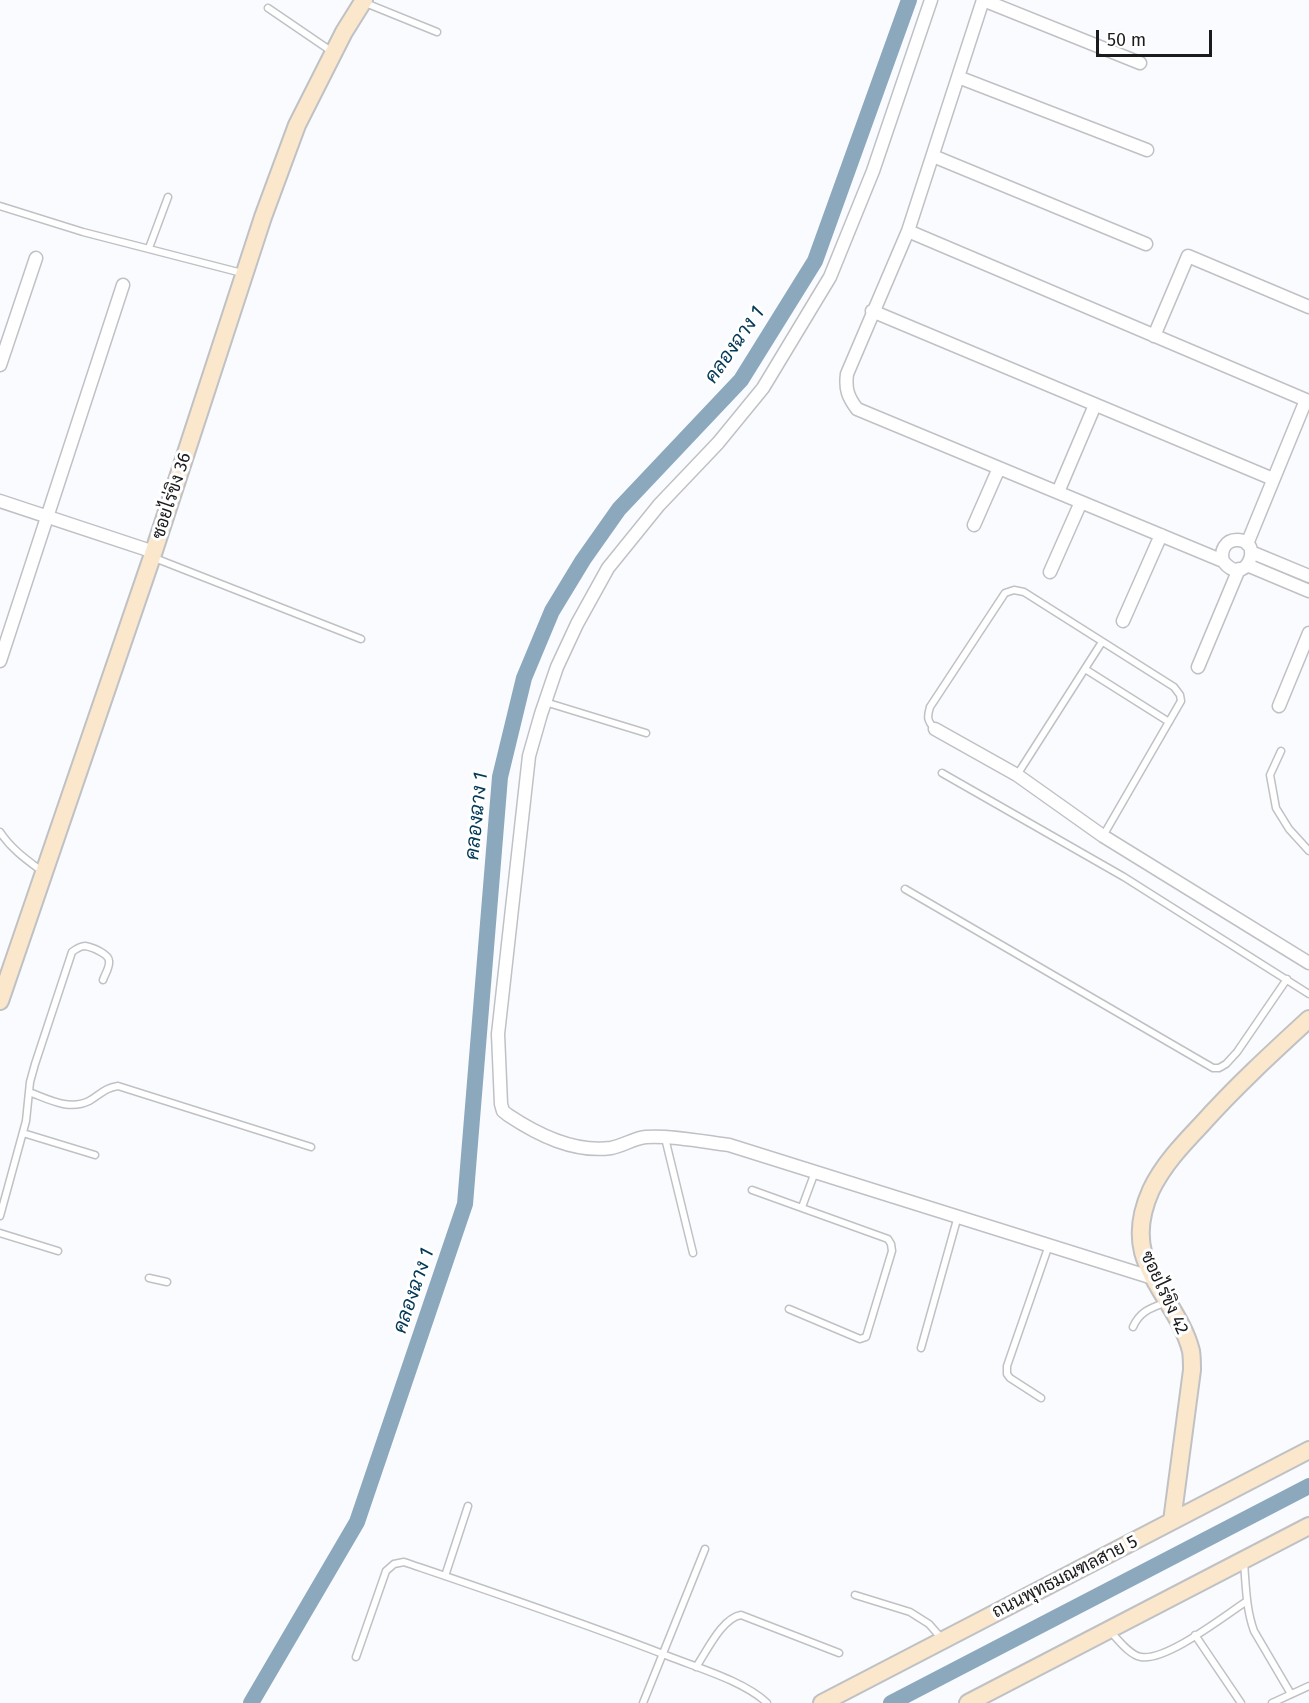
<!DOCTYPE html>
<meta charset="utf-8">
<style>
body{margin:0}
#map{position:relative;width:1309px;height:1703px;overflow:hidden;background:#fafbff;font-family:"Fira Sans",sans-serif}
canvas{display:block}
.scale{position:absolute;left:1096px;top:30px;width:116px;height:27px;box-sizing:border-box;border:3px solid #1b1b1d;border-top:0;padding-left:8px;font-size:18px;line-height:21px;white-space:nowrap;color:#1b1b1d;-webkit-text-stroke:4px #fff;paint-order:stroke}
</style>
<div id="map">
<canvas width="1309" height="1703"></canvas>
<div class="scale">50 m</div>
</div>
<script>
const ctx = document.querySelector('canvas').getContext('2d');
ctx.lineJoin = 'round';
function strokePath(path, color, width, dash) { ctx.strokeStyle = color; ctx.lineWidth = width; ctx.lineCap = dash ? 'butt' : 'round'; ctx.setLineDash(dash || []); ctx.stroke(path); }
function drawText(font, color, halo, rows, align = 'center') {
  ctx.font = font + ' "Fira Sans",Sarabun,sans-serif'; ctx.lineWidth = 6; ctx.setLineDash([]); ctx.textBaseline = 'middle'; ctx.strokeStyle = halo; ctx.fillStyle = color; for (const [text, x, y, turn = 0] of rows) {
    ctx.save(); ctx.translate(x, y); ctx.rotate((+turn || 0) * Math.PI / 180); ctx.textAlign = isNaN(turn) ? turn : align; if (halo) ctx.strokeText(text, 0, 0); ctx.fillText(text, 0, 0); ctx.restore();
  }
}
const canal = new Path2D(`
 M251 1703 357 1522 465 1204 500 777 524 678 552 611 583 560 619 509 741 380 815 261 909 0
 M891 1703 1309 1486`);
const lane = new Path2D(`
 M363 2 437 32
 M268 8 334 53
 M0 206 83 232 242 273
 M149 248 168 197
 M152 557 361 639
 M1085 669 1169 722
 M545 702 646 733
 M935 729C927 721 927 717 930 707L1005 593 1014 590 1024 592 1174 687 1180 695 1181 701 1103 836
 M1281 751 1270 775 1276 808 1289 829 1309 851
 M942 773 1124 877 1309 994
 M1017 775 1102 642
 M0 832C11 849 27 860 43 872
 M905 889 1213 1068H1219L1226 1064 1237 1052 1287 979
 M29 1092C48 1099 69 1111 89 1101 100 1095 104 1088 118 1086L311 1147
 M23 1133 95 1155
 M665 1138 693 1253
 M752 1190 888 1239 891 1244 892 1251 866 1337 860 1339 789 1309
 M802 1207 815 1172
 M0 1216 26 1121 30 1082 35 1064 72 952C76 949 80 946 85 946 92 947 109 954 109 961 110 967 105 974 103 980
 M0 1233 58 1251
 M149 1278 167 1282
 M1133 1327C1140 1311 1151 1308 1167 1302
 M921 1348 958 1216
 M1041 1398 1010 1378 1007 1374V1366L1049 1245
 M1244 1563C1246 1586 1246 1609 1254 1631L1291 1694
 M445 1576 468 1506
 M855 1595 910 1612 929 1624 943 1640
 M1109 1630C1117 1638 1129 1655 1141 1657 1167 1661 1224 1616 1247 1601
 M1195 1635 1241 1703
 M356 1657 386 1571 394 1564 404 1562C492 1592 581 1622 668 1656 698 1668 744 1681 767 1703
 M696 1667C707 1651 722 1618 741 1615L839 1653
 M643 1703 705 1549
 M1272 1703 1309 1686`);
const street = new Path2D(`
 M931 0 873 171 830 277 763 388 718 443 659 505 608 568 577 624 557 667 541 714 529 756 498 1034 501 1104 503 1111 508 1115C538 1135 574 1153 611 1148 623 1146 634 1138 646 1137 671 1135 705 1142 729 1145L1153 1278
 M983 0 908 231 847 374C845 389 848 397 857 409L1223 561C1245 590 1266 540 1237 540 1225 540 1220 551 1223 561
 M983 0 1140 63
 M958 77 1147 150
 M933 156 1146 244
 M908 231 1306 400 1247 544
 M872 311 1273 479
 M1154 336 1188 256 1309 307
 M0 365 36 258
 M1058 492 1095 405
 M0 501 154 552
 M974 525 999 468
 M1251 552 1309 576
 M1247 565 1309 591
 M1050 572 1081 502
 M1123 621 1161 535
 M0 661 123 285
 M1198 667 1239 569
 M1279 706 1309 633
 M935 729 1017 775 1103 836 1309 963`);
const secondary = new Path2D(`
 M0 1001 152 557 263 217 297 125 344 32 364 0
 M1172 1521 1192 1370C1192 1364 1192 1357 1191 1351 1182 1315 1153 1288 1143 1252 1138 1232 1142 1210 1151 1190 1163 1165 1182 1145 1201 1125 1235 1087 1272 1053 1309 1019
 M822 1703 1309 1450
 M968 1703 1309 1526`);
const streetNames = [
 ["ซอยไร่ขิง 36",172,496,-72],
 ["ซอยไร่ขิง 42",1164,1293,65],
 ["ถนนพุทธมณฑลสาย 5",1065,1577,-27]
];
const waterNames = [
 ["คลองฉาง 1",735,345,-55],
 ["คลองฉาง 1",477,816,-84],
 ["คลองฉาง 1",414,1291,-71]
];
strokePath(canal, '#8ca8bd', 16);
strokePath(lane, '#bfc1c4', 9);
strokePath(street, '#bfc1c4', 15);
strokePath(secondary, '#bfc1c4', 20);
strokePath(lane, '#fff', 6);
strokePath(street, '#fff', 12);
strokePath(secondary, '#fae7cc', 16);
drawText('18px', '#1b1b1d', '#fff', streetNames);
drawText('italic 20px', '#023957', '#fff', waterNames);
</script>
